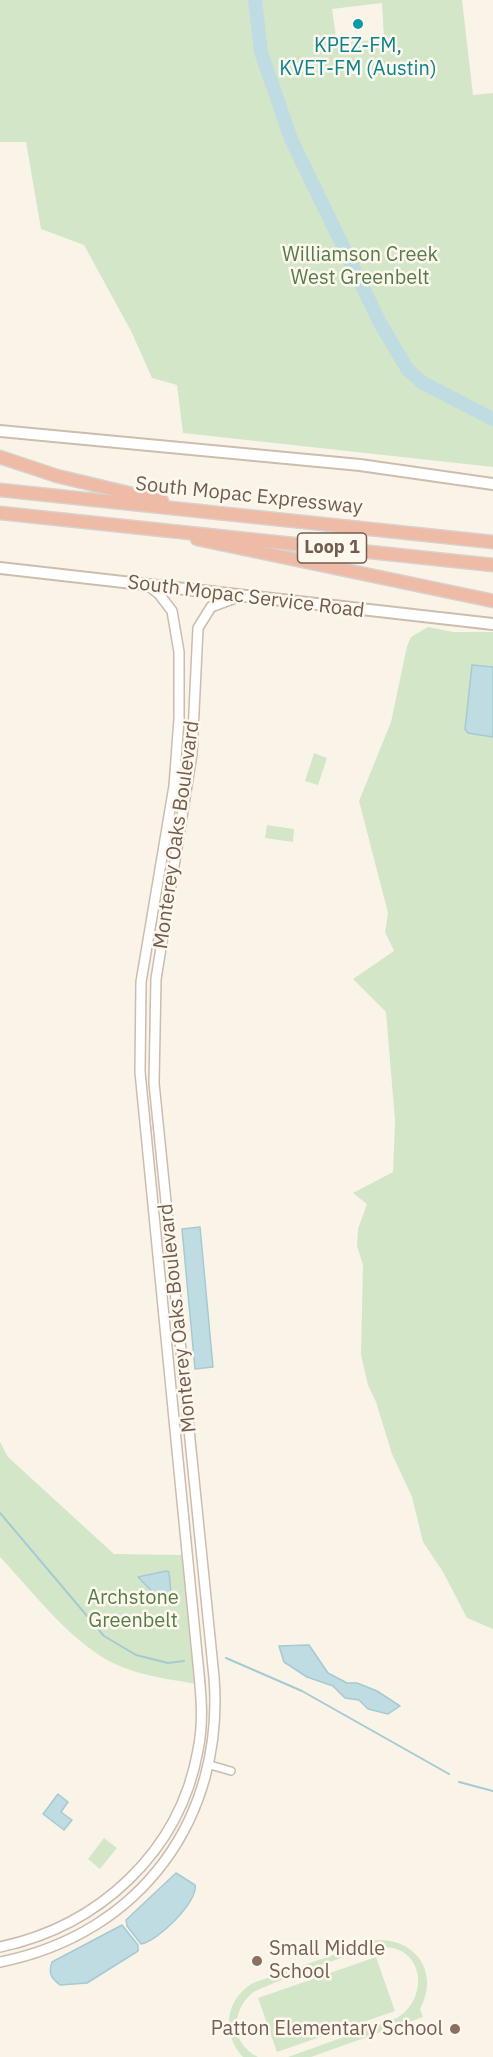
<!DOCTYPE html>
<style>
body{margin:0}
canvas{display:block;background:#faf4e8}
</style>
<canvas width="493" height="2057"></canvas>
<script>
const ctx = document.querySelector('canvas').getContext('2d');
ctx.lineJoin = 'round';
function fillPath(path, color) { ctx.fillStyle = color; ctx.fill(path, 'evenodd'); }
function strokePath(path, color, width, dash) { ctx.strokeStyle = color; ctx.lineWidth = width; ctx.lineCap = dash ? 'butt' : 'round'; ctx.setLineDash(dash || []); ctx.stroke(path); }
function drawText(font, color, halo, rows, align = 'center') {
  ctx.font = font + ' "IBM Plex Sans",sans-serif'; ctx.lineWidth = 5; ctx.setLineDash([]); ctx.textBaseline = 'middle'; ctx.strokeStyle = halo; ctx.fillStyle = color; for (const [text, x, y, turn = 0] of rows) {
    ctx.save(); ctx.translate(x, y); ctx.rotate((+turn || 0) * Math.PI / 180); ctx.textAlign = isNaN(turn) ? turn : align; if (halo) ctx.strokeText(text, 0, 0); ctx.fillText(text, 0, 0); ctx.restore();
  }
}
const green = new Path2D(`
 M0 0H462L473 95 493 93V467L183 433 177 385 152 378 131 331 84 245 41 229 26 142H0ZM382 3 384 39 337 43 332 9Z
 M428 627 453 632H493V1629L467 1618 443 1572 423 1542 412 1497 392 1454 376 1402 368 1385 361 1355 363 1265 357 1246 358 1229 367 1204 353 1193 393 1172 395 1121 386 1012 353 979 394 951 385 932 388 913 359 801 391 722 407 646 411 637Z
 M314 753 327 758 318 785 305 781Z
 M267 825 294 829 293 842 265 838Z
 M0 1442 8 1457 114 1554 184 1555 196 1684C170 1679 140 1676 115 1664 71 1643 33 1592 0 1557Z
 M104 1838 117 1848 100 1869 88 1859Z
 M376 1940C416 1938 440 1973 420 2009L423 2017 311 2057H288L397 2018C430 1998 424 1946 382 1947 365 1947 268 1984 252 1993 231 2012 230 2043 258 2057H243C221 2033 225 2000 253 1983Z
 M376 1957 395 2011 277 2052 258 1998Z`);
const water = new Path2D(`
 M472 665 493 667V737L468 733 465 729Z
 M200 1227 213 1367 195 1369 182 1229Z
 M166 1571 169 1572 172 1605 161 1601 138 1577Z
 M309 1645 328 1673 347 1683H357L377 1691 400 1706 388 1714 368 1709 359 1700 345 1698 333 1686 307 1677 284 1662 279 1646Z
 M58 1794 68 1802 61 1812 72 1820 64 1830 43 1814Z
 M176 1873 195 1885C199 1901 157 1942 141 1944L127 1926 126 1920Z
 M122 1925 138 1945V1951L87 1983 60 1985C51 1978 48 1973 52 1962Z`);
const stream = new Path2D(`
 M0 1513 104 1636 136 1655 168 1663 184 1661
 M226 1658 302 1691 449 1774
 M459 1782 493 1791`);
const river = new Path2D(`
 M255 0 261 52 291 139 380 323 408 370 423 383 493 419`);
const minor = new Path2D(`
 M210 1765 231 1771`);
const tertiary = new Path2D(`
 M0 1947C99 1926 180 1852 198 1750 204 1721 201 1693 198 1664L140 1072 141 982 174 786 179 719V652L172 611 159 594 147 585
 M0 1962C141 1934 225 1818 214 1677L154 1083 156 979 192 754 198 628 211 607 238 597`);
const secondary = new Path2D(`
 M0 431 360 465 493 484
 M0 568 493 624`);
const motorway = new Path2D(`
 M0 457 57 476 162 501
 M0 490 493 542
 M0 513 493 565
 M197 539 493 601`);
const markers = [
 [358,24,6,"#0f9aa8"],
 [257,1961,6,"#8d6e63"],
 [455,2029,6,"#8d6e63"]
];
const shields = [
 [332,548,69]
];
const shieldNames = [
 ["Loop 1",332,548]
];
const cultureNames = [
 ["KPEZ-FM,",358,46],
 ["KVET-FM (Austin)",358,69]
];
const parkNames = [
 ["Williamson Creek",360,255],
 ["West Greenbelt",360,278],
 ["Archstone",133,1598],
 ["Greenbelt",133,1621]
];
const streetNames = [
 ["South Mopac Expressway",249,496,6],
 ["South Mopac Service Road",246,597,7],
 ["Monterey Oaks Boulevard",177,835,-82],
 ["Monterey Oaks Boulevard",178,1318,-96]
];
const educationNames = [
 ["Small Middle",269,1949],
 ["School",269,1972],
 ["Patton Elementary School",443,2029,"right"]
];
fillPath(green, '#d4e6c8');
fillPath(water, '#bfdce2');
strokePath(water, '#a6cad2', 1.5);
strokePath(stream, '#a6cad2', 2);
strokePath(river, '#bfdce2', 14);
strokePath(minor, '#cbbcaf', 10);
strokePath(tertiary, '#cbbcaf', 12);
strokePath(secondary, '#cdbdad', 14);
strokePath(motorway, '#d8d1ce', 15);
strokePath(minor, '#fff', 7);
strokePath(tertiary, '#fff', 9);
strokePath(secondary, '#fff', 10);
strokePath(motorway, '#edbba6', 12);
for (const [x, y, r, color] of markers) { const dot = new Path2D(); dot.arc(x, y, r, 0, 2 * Math.PI); ctx.fillStyle = color; ctx.fill(dot); strokePath(dot, '#fdf8ee', 2); }
for (const [x, y, w] of shields) { const box = new Path2D(); box.roundRect(x - w / 2, y - 15, w, 30, 4.5); ctx.fillStyle = '#fdf8ee'; ctx.fill(box); strokePath(box, '#725c4f', 1.5); }
drawText('bold 18px', '#725c4f', null, shieldNames);
drawText('20px', '#0d838f', '#fdf8ee', cultureNames);
drawText('20px', '#587b4b', '#fdf8ee', parkNames);
drawText('20px', '#725c4f', '#fdf8ee', streetNames);
drawText('20px', '#785e54', '#fdf8ee', educationNames, 'left');
</script>
